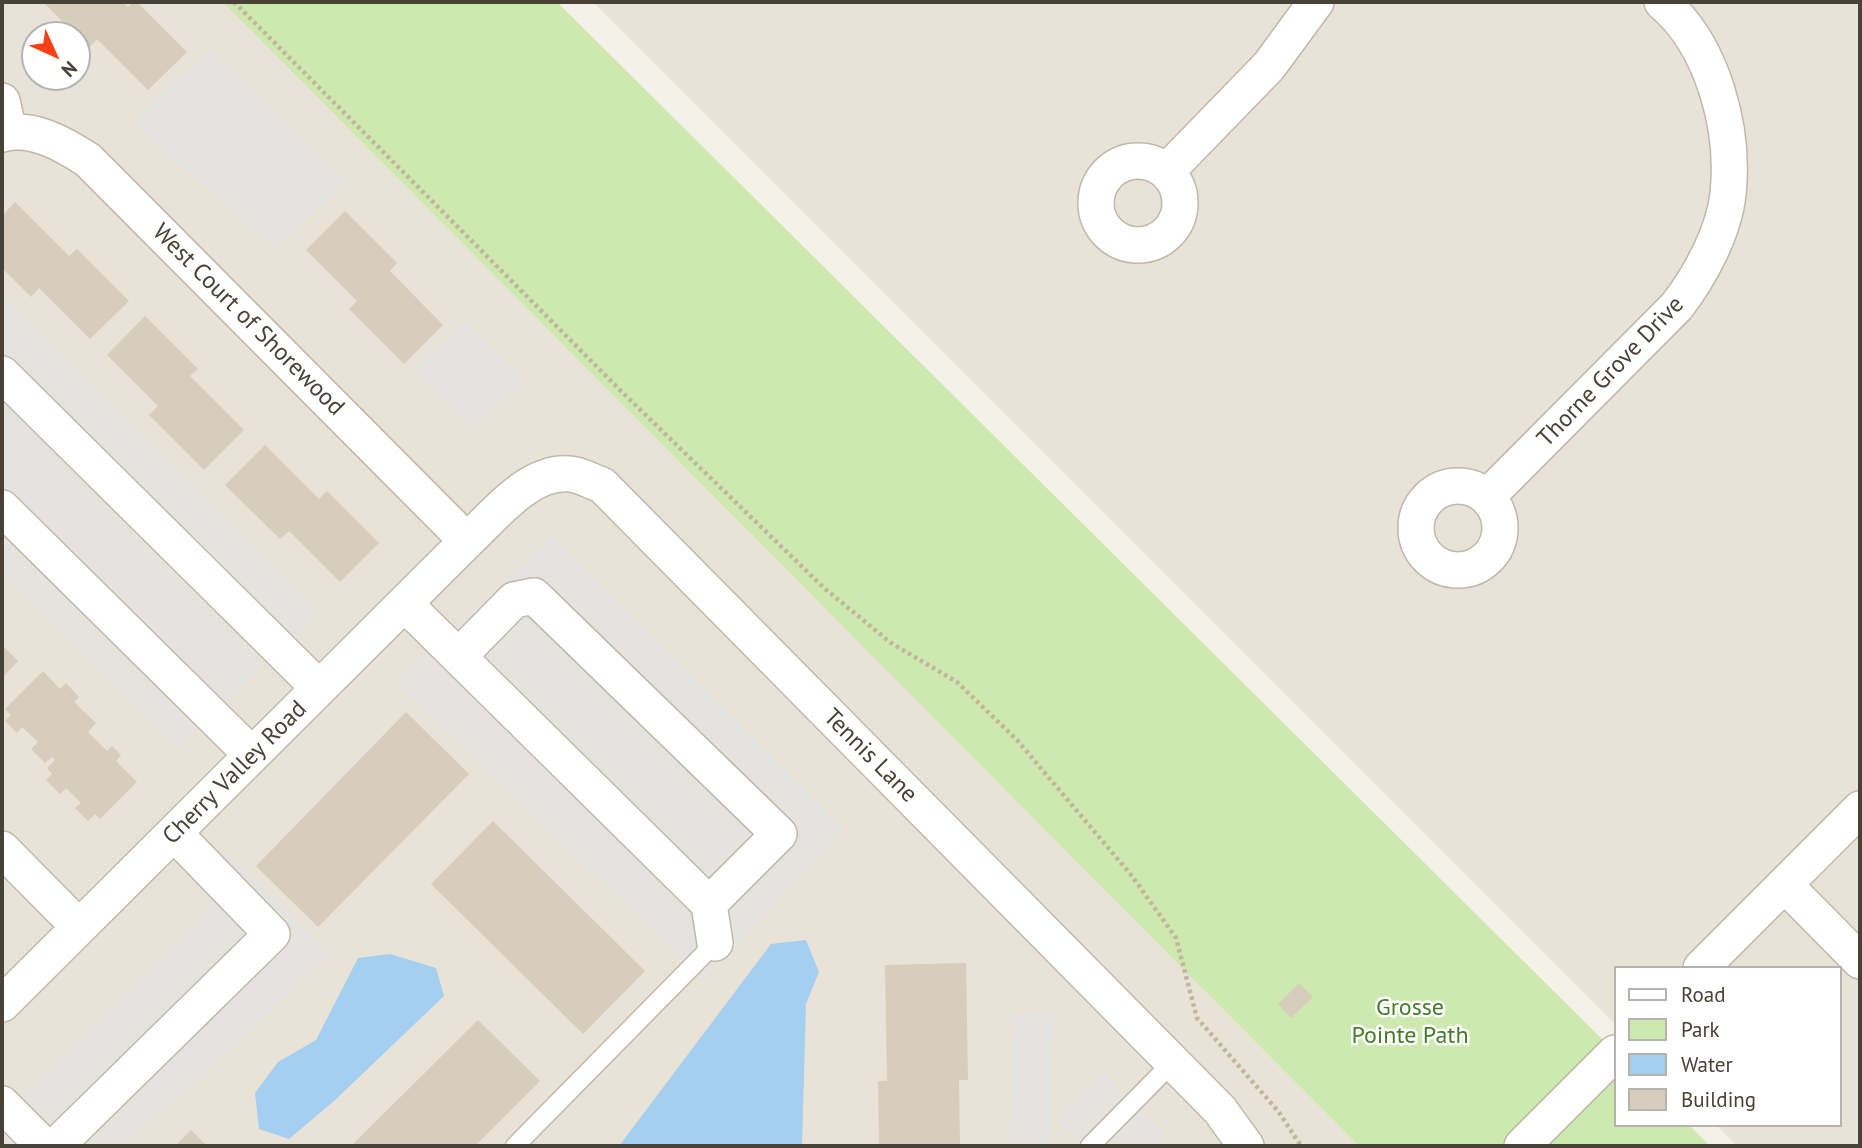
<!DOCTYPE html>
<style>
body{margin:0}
#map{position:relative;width:1862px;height:1148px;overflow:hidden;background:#f4f1e8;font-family:"PT Sans",sans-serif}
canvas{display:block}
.frame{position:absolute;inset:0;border:4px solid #484136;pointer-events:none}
.legend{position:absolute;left:1614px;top:966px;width:228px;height:161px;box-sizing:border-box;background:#fff;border:2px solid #b6b3af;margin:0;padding:9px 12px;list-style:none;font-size:21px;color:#484136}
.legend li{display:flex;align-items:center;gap:14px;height:35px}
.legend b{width:35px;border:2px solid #b6b3af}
.north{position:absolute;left:21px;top:21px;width:70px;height:70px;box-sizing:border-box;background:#fff;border:2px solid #b6b3af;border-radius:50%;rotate:135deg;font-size:19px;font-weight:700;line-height:28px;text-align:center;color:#484136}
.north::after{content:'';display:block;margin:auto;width:24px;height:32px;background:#fb4018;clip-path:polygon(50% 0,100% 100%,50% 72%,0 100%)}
</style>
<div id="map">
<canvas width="1862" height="1148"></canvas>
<div class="frame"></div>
<ul class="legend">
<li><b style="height:9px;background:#fff"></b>Road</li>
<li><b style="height:19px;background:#cee9b0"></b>Park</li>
<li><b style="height:19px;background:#a4cff1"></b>Water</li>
<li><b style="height:19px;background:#d6cdbd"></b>Building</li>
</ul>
<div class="north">N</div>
</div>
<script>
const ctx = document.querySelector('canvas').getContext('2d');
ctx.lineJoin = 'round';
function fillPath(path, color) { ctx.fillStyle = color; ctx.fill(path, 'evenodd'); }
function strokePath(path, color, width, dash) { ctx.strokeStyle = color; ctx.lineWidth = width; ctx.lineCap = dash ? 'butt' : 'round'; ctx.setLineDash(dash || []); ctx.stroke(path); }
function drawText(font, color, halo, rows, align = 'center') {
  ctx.font = font + ' "PT Sans",sans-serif'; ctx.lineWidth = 5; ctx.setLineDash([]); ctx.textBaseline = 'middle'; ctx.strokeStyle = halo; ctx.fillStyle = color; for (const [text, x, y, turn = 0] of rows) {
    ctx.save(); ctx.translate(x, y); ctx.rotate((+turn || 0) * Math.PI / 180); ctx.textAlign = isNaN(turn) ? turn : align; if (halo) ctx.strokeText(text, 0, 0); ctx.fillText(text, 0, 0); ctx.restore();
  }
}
const residential = new Path2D(`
 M2 2H228L1359 1146H2ZM35 35H77V77H35Z
 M593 2H1860V1146H1737L1716 1125H1839V968H1615V1024Z`);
const green = new Path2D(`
 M223 2H557L1615 1052V1125H1689L1710 1146H1359Z`);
const parking = new Path2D(`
 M213 47 346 181 275 250 133 122Z
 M2 294 319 611 177 748 2 573Z
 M467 320 526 381 473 427 415 370Z
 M553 535 844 828 703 981 395 681Z
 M225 851 331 956 124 1146H2V1114L202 914Z
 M1013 1014H1053L1052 1146H1008Z
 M1104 1074 1166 1137 1157 1146H1085L1058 1120Z`);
const water = new Path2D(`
 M806 940 819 972 806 1004 802 1146H619L771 944Z
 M390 954 436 968 444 996 334 1101 289 1139 259 1129 255 1093 278 1062 316 1040 358 958Z`);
const building = new Path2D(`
 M43 2H122L128 7 133 2H137L187 52 148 90 97 39 89 48Z
 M15 202 69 256 77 249 129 301 90 339 39 288 31 297 2 268V216Z
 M345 211 397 263 390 271 443 325 404 364 349 309 357 301 306 250Z
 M145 316 198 369 190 376 244 430 204 470 149 415 158 406 107 355Z
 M265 445 319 499 327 491 379 543 340 582 289 531 280 539 225 485Z
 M2 645 18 661 2 678Z
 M43 671 60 689 66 683 79 697 74 702 96 723 88 732 107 751 112 746 121 755 116 761 137 782 100 819 95 814 88 821 75 808 81 803 66 788 60 794 46 780 52 774 47 768 55 760 52 757 45 763 31 749 38 742 22 727 17 733 5 721 11 715 5 709Z
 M406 712 469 774 318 927 256 866Z
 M493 821 645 971 583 1034 431 884Z
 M966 963 968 1080H959L960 1146H879L878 1081H887L885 965Z
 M1299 983 1313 997 1291 1018 1278 1004Z
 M478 1020 540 1081 475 1146H351Z
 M191 1130 207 1146H175Z`);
const path = new Path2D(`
 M234 2 622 392 824 588 891 643 957 682 1017 740 1132 876 1176 938 1197 1018 1278 1111 1301 1146`);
const service = new Path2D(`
 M515 1146 715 943
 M1090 1146 1173 1062`);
const minor = new Path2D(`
 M2 101 9 132
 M2 134C33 126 63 144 88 160L467 541
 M1096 203a42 42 0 1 1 84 0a42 42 0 1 1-84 0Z
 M1167 171 1269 66 1316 2
 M2 374 319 688
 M1416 528a42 42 0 1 1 84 0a42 42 0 1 1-84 0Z
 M1487 497 1677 306C1700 276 1724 232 1728 194 1735 129 1713 45 1662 2
 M2 508 252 755
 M405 604 709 904 779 834 534 596 514 600 459 656
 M2 849 79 927
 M1785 885 1860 961
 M709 904 715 943
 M1701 968 1860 809
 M2 1004 467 541C495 515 533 465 576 475 584 477 593 482 602 485L1220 1110 1246 1146
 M2 1104 44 1146
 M56 1146 272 934 174 833
 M1522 1146 1615 1053`);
const streetNames = [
 ["West Court of Shorewood",248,320,45],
 ["Thorne Grove Drive",1611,372,-46],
 ["Tennis Lane",870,756,45],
 ["Cherry Valley Road",235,773,-45]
];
const parkNames = [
 ["Grosse",1410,1008],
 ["Pointe Path",1410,1036]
];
fillPath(residential, '#e8e3d6');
fillPath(green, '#cee9b0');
fillPath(parking, '#e5e3e0');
fillPath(water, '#a4cff1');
fillPath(building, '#d6cdbd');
strokePath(service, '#c0b9aa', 21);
strokePath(minor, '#c0b9aa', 38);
strokePath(path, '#c2b59b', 4.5, [3.5, 3.5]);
strokePath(service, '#fff', 18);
strokePath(minor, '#fff', 35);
drawText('24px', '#484136', '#fff', streetNames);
drawText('24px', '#457a29', '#fff', parkNames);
</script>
